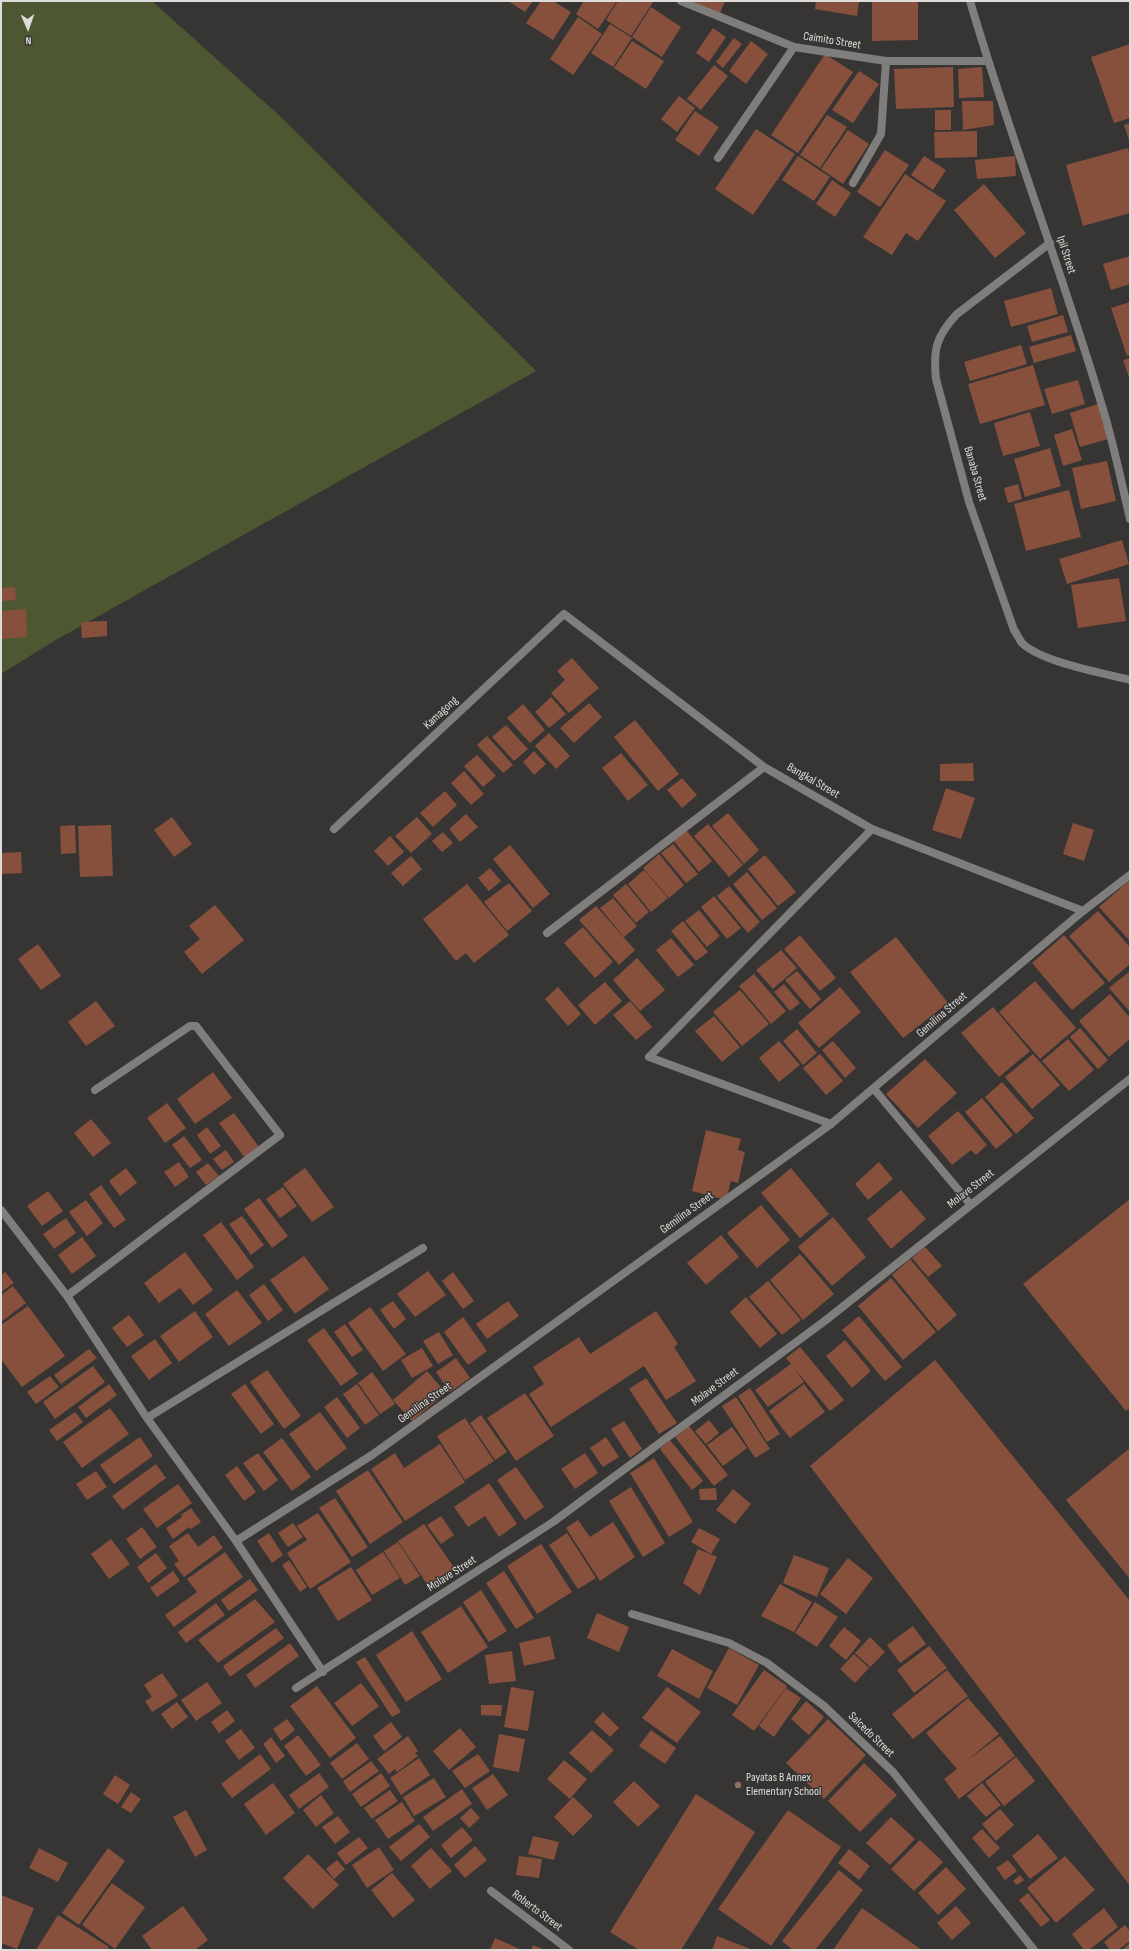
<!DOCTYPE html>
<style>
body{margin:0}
#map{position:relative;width:1131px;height:1951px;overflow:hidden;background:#373533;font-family:"Sofia Sans Condensed",sans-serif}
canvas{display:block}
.frame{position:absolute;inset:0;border:2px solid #dedddb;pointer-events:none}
.north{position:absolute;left:8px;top:8px;width:40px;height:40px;-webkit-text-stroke:3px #373533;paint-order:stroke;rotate:178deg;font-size:11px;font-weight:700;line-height:16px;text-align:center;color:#dedddb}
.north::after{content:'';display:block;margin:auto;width:14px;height:18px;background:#dedddb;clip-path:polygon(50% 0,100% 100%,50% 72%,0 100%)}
</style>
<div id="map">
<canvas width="1131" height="1951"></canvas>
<div class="frame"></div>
<div class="north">N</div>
</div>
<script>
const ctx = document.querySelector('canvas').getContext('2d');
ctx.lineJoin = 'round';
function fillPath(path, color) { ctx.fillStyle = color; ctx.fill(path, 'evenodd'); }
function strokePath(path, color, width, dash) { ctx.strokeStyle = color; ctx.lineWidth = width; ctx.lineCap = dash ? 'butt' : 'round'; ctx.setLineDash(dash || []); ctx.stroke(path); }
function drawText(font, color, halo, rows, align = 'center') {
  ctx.font = font + ' "Sofia Sans Condensed",sans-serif'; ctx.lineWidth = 3; ctx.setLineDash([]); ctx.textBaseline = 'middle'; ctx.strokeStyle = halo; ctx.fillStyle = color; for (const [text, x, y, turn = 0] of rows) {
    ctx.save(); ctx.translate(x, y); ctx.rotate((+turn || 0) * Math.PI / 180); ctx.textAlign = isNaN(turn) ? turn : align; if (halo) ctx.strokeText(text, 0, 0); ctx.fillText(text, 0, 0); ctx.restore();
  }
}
const green = new Path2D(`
 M1 1H152L282 118 536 371 54 641 1 674Z`);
const building = new Path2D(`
 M508 1H533L525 12Z
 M541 1H553L571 12 553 40 526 23Z
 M584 1H617L598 29 576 14Z
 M618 1 653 2 631 36 606 20Z
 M692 1H725L720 13Z
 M816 1H859L857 16 815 9Z
 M872 1H918V40L872 41Z
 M651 7 681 27 662 57 632 37Z
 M578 17 602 34 573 75 550 59Z
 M610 24 632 38 613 67 591 53Z
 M713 28 726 37 709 62 696 53Z
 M734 38 742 44 723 68 716 62Z
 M632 41 664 61 646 89 614 68Z
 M751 41 768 54 746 84 729 71Z
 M1130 44V118L1114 123 1091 57Z
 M825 54 853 72 798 153 771 135Z
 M714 65 728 76 701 110 687 99Z
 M953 67 954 107 896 109 894 69Z
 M982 67 984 97 959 98 958 69Z
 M859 71 879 84 853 123 832 110Z
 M679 96 695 108 677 132 661 119Z
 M962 101H993L994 125 963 130Z
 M935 110H951V130H935Z
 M695 111 719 127 699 156 675 140Z
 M827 115 847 127 820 168 800 155Z
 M1130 123V143L1124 125Z
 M756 129 795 154 753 215 715 189Z
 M848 130 869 144 843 184 821 169Z
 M977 131V157L935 158 934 132Z
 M1128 148 1130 157V213L1083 226 1066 165Z
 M885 150 909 165 880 207 857 192Z
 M798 156 830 177 814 201 782 180Z
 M924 156 946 170 933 190 911 175Z
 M1015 156 1016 176 977 179 975 160Z
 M905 174 946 201 918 241 906 233 892 255 863 237Z
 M832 180 851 193 835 217 816 204Z
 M984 184 1026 233 995 258 954 210Z
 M1130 256V284L1111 290 1103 264Z
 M1051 288 1058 314 1011 327 1004 301Z
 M1130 302V355L1127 356 1111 308Z
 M1063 315 1068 332 1032 342 1027 326Z
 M1071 335 1076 351 1034 363 1029 347Z
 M1021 345 1027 364 970 381 964 362Z
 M1130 358V380L1123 360Z
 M1033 365 1045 405 980 424 968 384Z
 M1078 380 1085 404 1052 414 1044 389Z
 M1098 404 1108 439 1080 447 1070 413Z
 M1030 412 1040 446 1003 456 994 423Z
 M1072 429 1082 460 1063 466 1054 435Z
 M1050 448 1061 486 1025 497 1014 459Z
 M1107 461 1116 501 1081 509 1072 468Z
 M1018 484 1022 499 1008 503 1004 488Z
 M1069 490 1081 537 1026 551 1014 504Z
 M1122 540 1129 564 1067 584 1059 559Z
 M1119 578 1126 621 1078 628 1071 585Z
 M15 587 16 600 1 601V588Z
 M26 609 27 637 1 639V611Z
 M107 621V636L82 638 81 622Z
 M572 658 599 688 569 713 551 693 565 680 557 671Z
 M551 697 566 714 549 728 535 712Z
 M589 703 602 717 574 743 560 728Z
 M523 704 545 730 530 743 507 718Z
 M635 720 679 774 658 791 614 737Z
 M506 725 528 749 514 761 492 737Z
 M549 733 570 756 556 769 535 746Z
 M487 736 513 765 503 773 477 745Z
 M534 751 546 764 534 775 523 762Z
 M621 753 648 785 628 801 602 768Z
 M477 755 496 776 483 787 464 766Z
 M973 763 974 781H940V764Z
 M464 771 484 794 471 805 451 783Z
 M682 778 697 795 682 808 667 790Z
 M946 788 975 798 961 839 932 830Z
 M445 791 457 805 433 827 420 813Z
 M728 813 759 850 744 864 712 826Z
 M466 814 478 827 460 842 449 829Z
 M172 817 192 844 174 857 154 830Z
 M417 817 432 834 411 853 395 836Z
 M1073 823 1094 830 1084 861 1063 854Z
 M708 824 743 865 729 877 694 836Z
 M75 825 76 853 61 854 60 826Z
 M111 825 113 876 80 877 78 826Z
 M686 830 712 861 699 872 673 840Z
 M443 832 453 843 442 852 432 841Z
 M390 836 404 852 388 866 374 851Z
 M673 844 698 874 686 883 661 853Z
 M510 845 550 894 533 908 493 859Z
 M21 852 22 873 1 874V853Z
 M659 854 684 885 669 898 643 868Z
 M765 855 796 892 778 906 748 869Z
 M411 856 422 869 403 886 391 873Z
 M490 868 501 881 489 891 478 878Z
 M644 870 668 898 651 912 628 884Z
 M747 872 777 908 762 920 733 884Z
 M1130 880V941L1099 907Z
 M509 883 532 911 507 931 484 902Z
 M467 884 509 935 474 963 466 953 456 961 423 919Z
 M626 884 649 912 636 923 613 895Z
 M729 886 760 922 748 933 717 896Z
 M714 896 741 928 727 939 701 907Z
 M613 898 637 926 624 937 600 908Z
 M215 905 244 940 202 974 184 952 200 939 189 926Z
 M596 906 635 950 619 965 579 920Z
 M699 910 720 936 707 947 685 921Z
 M1098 911 1130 947V964L1109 982 1069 936Z
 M683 921 708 952 696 961 671 931Z
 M583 927 613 962 595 978 564 943Z
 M800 935 836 978 820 991 784 949Z
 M1064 935 1105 983 1072 1010 1032 963Z
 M896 937 948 1003 903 1038 850 972Z
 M671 938 694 965 678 977 656 950Z
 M38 944 61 976 41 990 18 959Z
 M781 950 797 968 773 989 756 970Z
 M637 958 665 990 640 1011 613 980Z
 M797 971 821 999 810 1009 785 980Z
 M1130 971V1012L1109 988Z
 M754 974 786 1011 771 1024 739 986Z
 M1035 981 1076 1028 1040 1059 999 1012Z
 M605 982 622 1001 595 1025 578 1005Z
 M784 984 800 1003 790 1011 774 992Z
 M558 987 581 1014 568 1026 545 999Z
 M840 987 861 1012 819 1048 798 1023Z
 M740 990 769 1024 742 1046 713 1012Z
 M1110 994 1130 1018V1039L1109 1057 1079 1021Z
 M96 1001 115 1026 86 1046 68 1022Z
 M630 1001 652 1027 636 1040 613 1015Z
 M993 1007 1030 1051 999 1077 961 1033Z
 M714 1016 740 1047 722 1062 695 1031Z
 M1080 1028 1108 1060 1098 1069 1070 1037Z
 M797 1029 817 1053 803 1065 783 1041Z
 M1068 1039 1094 1070 1069 1091 1042 1061Z
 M779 1041 800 1065 779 1082 759 1058Z
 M833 1041 856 1068 845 1078 822 1050Z
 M820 1054 843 1081 826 1095 803 1068Z
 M1033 1054 1060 1085 1032 1109 1005 1077Z
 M925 1059 957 1093 918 1128 886 1094Z
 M213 1072 232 1098 195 1124 177 1099Z
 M1002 1082 1034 1118 1016 1134 985 1097Z
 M982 1098 1013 1135 996 1149 965 1112Z
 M167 1103 186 1128 165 1143 147 1118Z
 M958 1111 987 1145 976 1155 971 1150 952 1165 928 1136Z
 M234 1113 259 1147 245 1158 219 1123Z
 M91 1119 111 1143 93 1157 74 1133Z
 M207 1127 221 1146 210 1154 197 1135Z
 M706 1130 741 1139 738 1150 745 1152 738 1183 731 1181 726 1200 692 1191Z
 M184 1136 202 1160 190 1168 172 1145Z
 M226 1150 234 1162 222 1170 213 1159Z
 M179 1162 189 1177 175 1187 164 1172Z
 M879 1162 893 1179 868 1200 855 1184Z
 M208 1163 219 1176 206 1185 196 1172Z
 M126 1168 137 1183 120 1196 109 1181Z
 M305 1168 334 1207 312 1222 283 1184Z
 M791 1168 829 1214 800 1238 761 1193Z
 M101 1185 126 1220 114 1228 89 1194Z
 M283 1187 297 1206 280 1218 266 1199Z
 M901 1190 926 1219 891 1249 867 1219Z
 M48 1191 63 1211 42 1226 27 1206Z
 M259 1198 288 1236 272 1248 244 1209Z
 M1130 1199V1408L1126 1411 1023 1284Z
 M86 1200 103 1223 87 1236 69 1212Z
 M761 1205 790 1240 757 1268 727 1233Z
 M242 1216 264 1245 251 1255 229 1224Z
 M833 1217 866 1257 832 1286 798 1247Z
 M66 1218 76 1233 54 1249 43 1234Z
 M221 1222 254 1267 237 1280 203 1235Z
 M721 1235 739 1257 706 1285 687 1263Z
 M82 1237 96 1256 72 1274 58 1255Z
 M925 1247 942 1266 928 1277 912 1258Z
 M185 1252 213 1290 193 1305 180 1288 159 1303 144 1283Z
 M800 1254 834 1294 803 1320 770 1280Z
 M304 1256 329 1289 295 1314 270 1280Z
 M910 1259 957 1315 938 1331 892 1275Z
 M428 1271 446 1295 415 1317 397 1294Z
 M5 1272 14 1283 1 1292V1275Z
 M453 1272 474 1301 463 1309 442 1281Z
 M891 1278 936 1332 903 1360 858 1306Z
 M768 1281 801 1320 782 1335 749 1297Z
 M264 1284 283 1310 268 1321 249 1295Z
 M13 1286 26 1303 1 1322V1295Z
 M237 1290 262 1323 229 1346 205 1314Z
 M746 1297 777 1334 760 1348 730 1312Z
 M393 1301 406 1319 394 1329 380 1310Z
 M508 1301 519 1316 487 1339 476 1324Z
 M28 1306 65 1356 22 1387 1 1359V1325Z
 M370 1307 406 1354 383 1371 348 1323Z
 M195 1311 213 1337 179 1362 160 1336Z
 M656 1311 678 1344 674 1347 696 1381 666 1400 644 1366 551 1427 529 1394 544 1384 533 1367 579 1337 590 1354Z
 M129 1315 144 1335 127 1347 112 1328Z
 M859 1316 902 1367 885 1381 842 1330Z
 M463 1317 487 1351 468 1365 444 1332Z
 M345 1324 363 1350 352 1357 334 1332Z
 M324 1328 358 1374 341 1386 307 1340Z
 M439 1332 453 1355 438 1364 423 1341Z
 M155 1339 172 1363 149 1380 131 1356Z
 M845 1340 871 1371 852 1388 826 1356Z
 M800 1347 844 1400 830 1411 794 1368 804 1382 768 1407 755 1390 791 1364 786 1358Z
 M422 1348 433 1366 412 1378 401 1360Z
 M89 1349 97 1358 61 1384 54 1375Z
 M456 1358 470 1378 450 1392 436 1372Z
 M935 1360 1130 1601V1886L810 1466Z
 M93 1366 105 1382 55 1419 43 1402Z
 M267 1370 301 1416 284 1429 250 1382Z
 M427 1371 446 1393 412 1421 393 1400Z
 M372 1372 395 1404 380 1414 358 1383Z
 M50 1376 59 1387 36 1404 27 1392Z
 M646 1378 677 1423 659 1434 629 1389Z
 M109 1384 117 1395 86 1418 78 1407Z
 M245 1384 274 1424 261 1434 231 1394Z
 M357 1384 379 1415 365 1425 343 1394Z
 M804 1384 825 1412 790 1438 769 1411Z
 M750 1388 780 1434 767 1442 738 1396Z
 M525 1393 554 1436 516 1461 487 1418Z
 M337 1397 360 1428 347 1438 324 1407Z
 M736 1397 770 1449 755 1458 722 1406Z
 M110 1408 129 1434 82 1468 63 1442Z
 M75 1412 83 1422 57 1441 49 1430Z
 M320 1412 347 1448 316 1471 289 1434Z
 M481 1415 507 1452 495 1460 470 1423Z
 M465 1418 494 1461 465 1480 437 1436Z
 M709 1420 719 1433 706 1444 695 1431Z
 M624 1421 642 1449 630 1458 611 1429Z
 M689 1426 728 1475 714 1486 675 1437Z
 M732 1427 747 1448 723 1466 707 1445Z
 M140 1437 153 1456 114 1484 100 1465Z
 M606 1437 619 1457 603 1467 590 1448Z
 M282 1438 311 1477 292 1491 263 1452Z
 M670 1440 703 1481 692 1490 660 1449Z
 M440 1444 465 1482 405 1521 371 1469 395 1453 404 1468Z
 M1130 1448V1579L1066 1500Z
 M258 1453 278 1480 264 1491 243 1463Z
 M585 1453 598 1473 575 1489 561 1469Z
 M654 1458 693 1522 669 1537 630 1473Z
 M156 1464 166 1478 123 1510 112 1496Z
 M237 1466 256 1492 244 1501 225 1475Z
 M516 1467 544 1507 525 1520 497 1480Z
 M368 1470 403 1522 370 1544 336 1491Z
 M96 1471 107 1487 87 1500 76 1484Z
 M489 1483 517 1524 499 1537 485 1516 468 1527 454 1507Z
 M178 1484 192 1503 157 1528 143 1509Z
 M631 1487 665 1543 643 1557 609 1501Z
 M716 1488 717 1500H700L699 1489Z
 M733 1489 751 1504 735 1524 716 1510Z
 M335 1498 368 1547 352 1557 319 1508Z
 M191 1508 201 1522 191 1529 189 1527 173 1539 166 1528 182 1517 181 1515Z
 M318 1513 351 1562 310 1589 287 1553 307 1540 297 1526Z
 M441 1516 454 1535 441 1544 427 1525Z
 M578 1520 590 1537 613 1522 635 1557 600 1581 566 1528Z
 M293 1523 303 1537 288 1547 278 1533Z
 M424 1524 455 1569 429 1587 398 1541Z
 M142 1527 157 1547 140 1559 126 1539Z
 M699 1528 720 1539 711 1554 691 1542Z
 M188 1533 198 1547 214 1535 223 1548 184 1577 174 1564 179 1561 169 1546Z
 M269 1533 283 1555 272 1563 257 1541Z
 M567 1533 596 1578 578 1589 549 1545Z
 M111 1539 130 1564 109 1579 91 1554Z
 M398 1542 420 1576 405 1585 384 1551Z
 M541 1544 572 1592 537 1614 507 1566Z
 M698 1549 717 1557 700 1595 683 1583Z
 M225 1552 243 1577 174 1627 165 1615 197 1592 187 1579Z
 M383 1552 400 1578 372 1595 356 1570Z
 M156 1553 167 1568 148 1583 137 1567Z
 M794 1555 829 1568 817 1597 783 1583Z
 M848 1558 873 1578 846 1614 820 1594Z
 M289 1560 307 1587 300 1592 282 1565Z
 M351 1567 372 1600 338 1621 317 1588Z
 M173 1571 180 1581 157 1597 150 1588Z
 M504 1571 534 1618 516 1629 486 1583Z
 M250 1579 258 1590 229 1611 221 1600Z
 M780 1584 812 1602 794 1632 761 1616Z
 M481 1590 507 1631 489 1642 463 1602Z
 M255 1599 275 1622 218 1663 198 1640Z
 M815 1602 838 1617 817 1647 795 1633Z
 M216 1603 225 1615 186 1643 178 1632Z
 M461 1606 488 1647 448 1673 421 1632Z
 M597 1613 629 1627 619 1652 587 1638Z
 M913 1626 926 1644 900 1663 887 1645Z
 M844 1627 861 1641 846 1660 829 1646Z
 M276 1628 284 1638 230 1677 223 1666Z
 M412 1631 442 1679 406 1702 376 1655Z
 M550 1636 555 1659 524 1666 519 1643Z
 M870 1637 885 1652 870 1667 855 1653Z
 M290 1643 299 1656 255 1688 246 1675Z
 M929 1646 947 1668 914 1693 897 1670Z
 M729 1648 759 1665 737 1705 707 1688Z
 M672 1649 713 1671 699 1699 657 1676Z
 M512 1651 516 1681 489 1684 485 1655Z
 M854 1654 869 1668 855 1683 840 1669Z
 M365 1657 401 1712 392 1717 356 1662Z
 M764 1670 787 1686 754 1731 732 1715Z
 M947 1670 968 1696 913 1739 892 1714Z
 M162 1673 178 1696 152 1712 145 1701 152 1697 144 1685Z
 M207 1682 222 1703 196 1721 181 1700Z
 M361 1683 379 1706 352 1726 334 1703Z
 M317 1686 356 1738 330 1758 290 1706Z
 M511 1687 534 1691 528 1731 504 1727Z
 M667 1687 701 1712 677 1743 642 1718Z
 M786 1688 801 1698 774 1737 759 1726Z
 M968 1698 999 1734 965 1762 1000 1736 1015 1756 959 1799 944 1779 957 1769 926 1733Z
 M806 1701 824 1717 809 1735 791 1719Z
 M177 1702 188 1717 172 1729 161 1714Z
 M481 1705H502L501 1716 481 1715Z
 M227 1710 235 1721 219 1733 211 1722Z
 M603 1712 619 1728 610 1737 594 1722Z
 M287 1719 295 1730 281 1741 273 1729Z
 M828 1719 866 1755 824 1799 786 1763Z
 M391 1722 402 1737 384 1751 373 1736Z
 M460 1728 476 1747 449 1770 433 1751Z
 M241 1729 255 1748 239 1760 225 1741Z
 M592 1730 614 1750 591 1773 569 1753Z
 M651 1730 676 1748 665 1764 639 1746Z
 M499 1734 525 1739 519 1772 493 1767Z
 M298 1735 321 1765 306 1776 284 1746Z
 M408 1736 418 1751 415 1753 418 1756 397 1772 395 1769 389 1774 377 1759Z
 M271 1737 285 1756 276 1763 263 1744Z
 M357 1743 369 1759 342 1779 330 1763Z
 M260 1754 271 1769 232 1798 221 1784Z
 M478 1754 490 1771 465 1788 452 1771Z
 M1016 1757 1035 1781 1004 1806 985 1782Z
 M419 1758 430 1775 401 1795 390 1778Z
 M564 1760 587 1779 570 1799 547 1779Z
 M371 1761 379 1771 350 1792 343 1781Z
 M864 1763 897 1795 860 1832 828 1801Z
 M319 1773 329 1787 299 1809 289 1795Z
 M381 1773 390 1786 361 1807 352 1794Z
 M493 1774 508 1795 487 1810 472 1788Z
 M115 1775 130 1785 118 1804 103 1794Z
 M434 1778 446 1797 414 1816 403 1797Z
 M634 1781 660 1806 638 1827 613 1802Z
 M273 1783 295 1813 266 1835 244 1804Z
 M982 1783 1001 1805 986 1817 967 1796Z
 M462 1789 472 1804 433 1831 423 1817Z
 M390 1790 398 1801 372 1819 364 1808Z
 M131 1792 141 1799 131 1813 121 1807Z
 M696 1794 755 1832 681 1950H639L610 1932Z
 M321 1795 334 1813 316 1827 303 1810Z
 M573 1797 593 1816 573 1836 554 1817Z
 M402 1802 415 1821 388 1839 375 1820Z
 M471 1808 480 1818 469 1828 460 1818Z
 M1000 1809 1014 1825 996 1841 982 1824Z
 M186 1810 207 1850 195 1857 173 1817Z
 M788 1810 841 1847 771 1946 718 1909Z
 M338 1816 350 1832 335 1844 322 1827Z
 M891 1817 915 1839 890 1865 866 1843Z
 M419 1824 430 1837 401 1861 389 1847Z
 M462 1827 473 1840 451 1858 441 1845Z
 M982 1829 1000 1848 989 1858 972 1838Z
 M1038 1834 1058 1858 1030 1879 1012 1856Z
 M533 1836 559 1842 554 1860 528 1854Z
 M359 1837 368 1848 346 1865 337 1853Z
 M920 1840 943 1862 914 1891 891 1869Z
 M475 1846 487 1860 465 1878 454 1865Z
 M379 1847 394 1870 367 1888 352 1865Z
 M39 1848 68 1863 58 1882 29 1868Z
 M108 1848 125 1861 79 1925 62 1913Z
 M431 1848 452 1871 430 1889 411 1866Z
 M849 1849 870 1866 859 1880 838 1863Z
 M308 1854 339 1885 313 1909 283 1878Z
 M519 1856 542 1859 539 1878 516 1875Z
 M1065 1856 1095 1890 1056 1923 1027 1888Z
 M337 1860 345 1869 334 1879 326 1869Z
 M1008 1860 1017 1871 1005 1880 996 1868Z
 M946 1867 966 1889 938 1915 918 1893Z
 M839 1870 863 1890 815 1950H793L782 1941Z
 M392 1873 415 1900 393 1918 371 1890Z
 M1020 1875 1024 1880 1017 1885 1013 1881Z
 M112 1883 145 1907 115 1949 82 1925Z
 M1028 1893 1050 1920 1041 1927 1019 1900Z
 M1 1895 34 1908 17 1949 1 1943Z
 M183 1906 208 1940 195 1950H152L142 1936Z
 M956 1906 971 1923 952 1940 937 1923Z
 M862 1908 922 1950H833Z
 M1104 1908 1118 1927 1089 1950H1084L1072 1934Z
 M58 1915 109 1947 107 1950H36Z
 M1125 1925 1130 1931V1941L1118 1950H1110L1104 1942Z
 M717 1936 753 1950H712Z
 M495 1938 522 1950H490Z
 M1130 1943V1950H1122Z
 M533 1945 545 1950H531Z`);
const service = new Path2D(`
 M718 158 794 47
 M853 183 881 134 886 61`);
const minor = new Path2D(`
 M681 1 794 47 886 61H988
 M970 1C1011 141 1064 276 1105 416 1115 450 1122 485 1130 519
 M1050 243 957 314C936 336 933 350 936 379L969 502 1014 630C1017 634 1019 639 1022 643 1041 662 1103 673 1130 680
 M334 829 564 614 764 767 872 829 1083 911
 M547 933 764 767
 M874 1089 971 1205
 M831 1124 649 1057 872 829
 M1 1210 67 1296 147 1418 236 1541 323 1672
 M67 1296 280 1135 196 1026H190L95 1090
 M147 1418 423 1248
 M236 1541 372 1455 831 1124 1083 911 1130 875
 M632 1614 729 1643 767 1663 824 1706 893 1772 1034 1950
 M296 1688 553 1522 826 1320 1130 1079
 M491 1891 569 1950`);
const markers = [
 [738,1785,4,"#8d6e63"]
];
const streetNames = [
 ["Caimito Street",832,41,9],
 ["Ipil Street",1066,255,72],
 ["Banaba Street",975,474,74],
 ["Kamagong",441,713,-43],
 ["Bangkal Street",813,781,30],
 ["Gemilina Street",942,1015,-41],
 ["Molave Street",971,1189,-38],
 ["Gemilina Street",687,1213,-36],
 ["Molave Street",715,1387,-37],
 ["Gemilina Street",425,1403,-35],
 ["Molave Street",452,1574,-33],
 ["Salcedo Street",871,1735,44],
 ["Roberto Street",537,1911,37]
];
const poiNames = [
 ["Payatas B Annex",746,1778],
 ["Elementary School",746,1792]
];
fillPath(green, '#4d5833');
fillPath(building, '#87503d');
strokePath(service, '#7f7e7d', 8);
strokePath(minor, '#7f7e7d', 8);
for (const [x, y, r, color] of markers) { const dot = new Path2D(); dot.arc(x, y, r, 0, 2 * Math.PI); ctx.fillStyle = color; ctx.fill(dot); strokePath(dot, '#373533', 1.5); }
drawText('12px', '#dedddb', '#373533', streetNames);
drawText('12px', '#dedddb', '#373533', poiNames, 'left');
</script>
